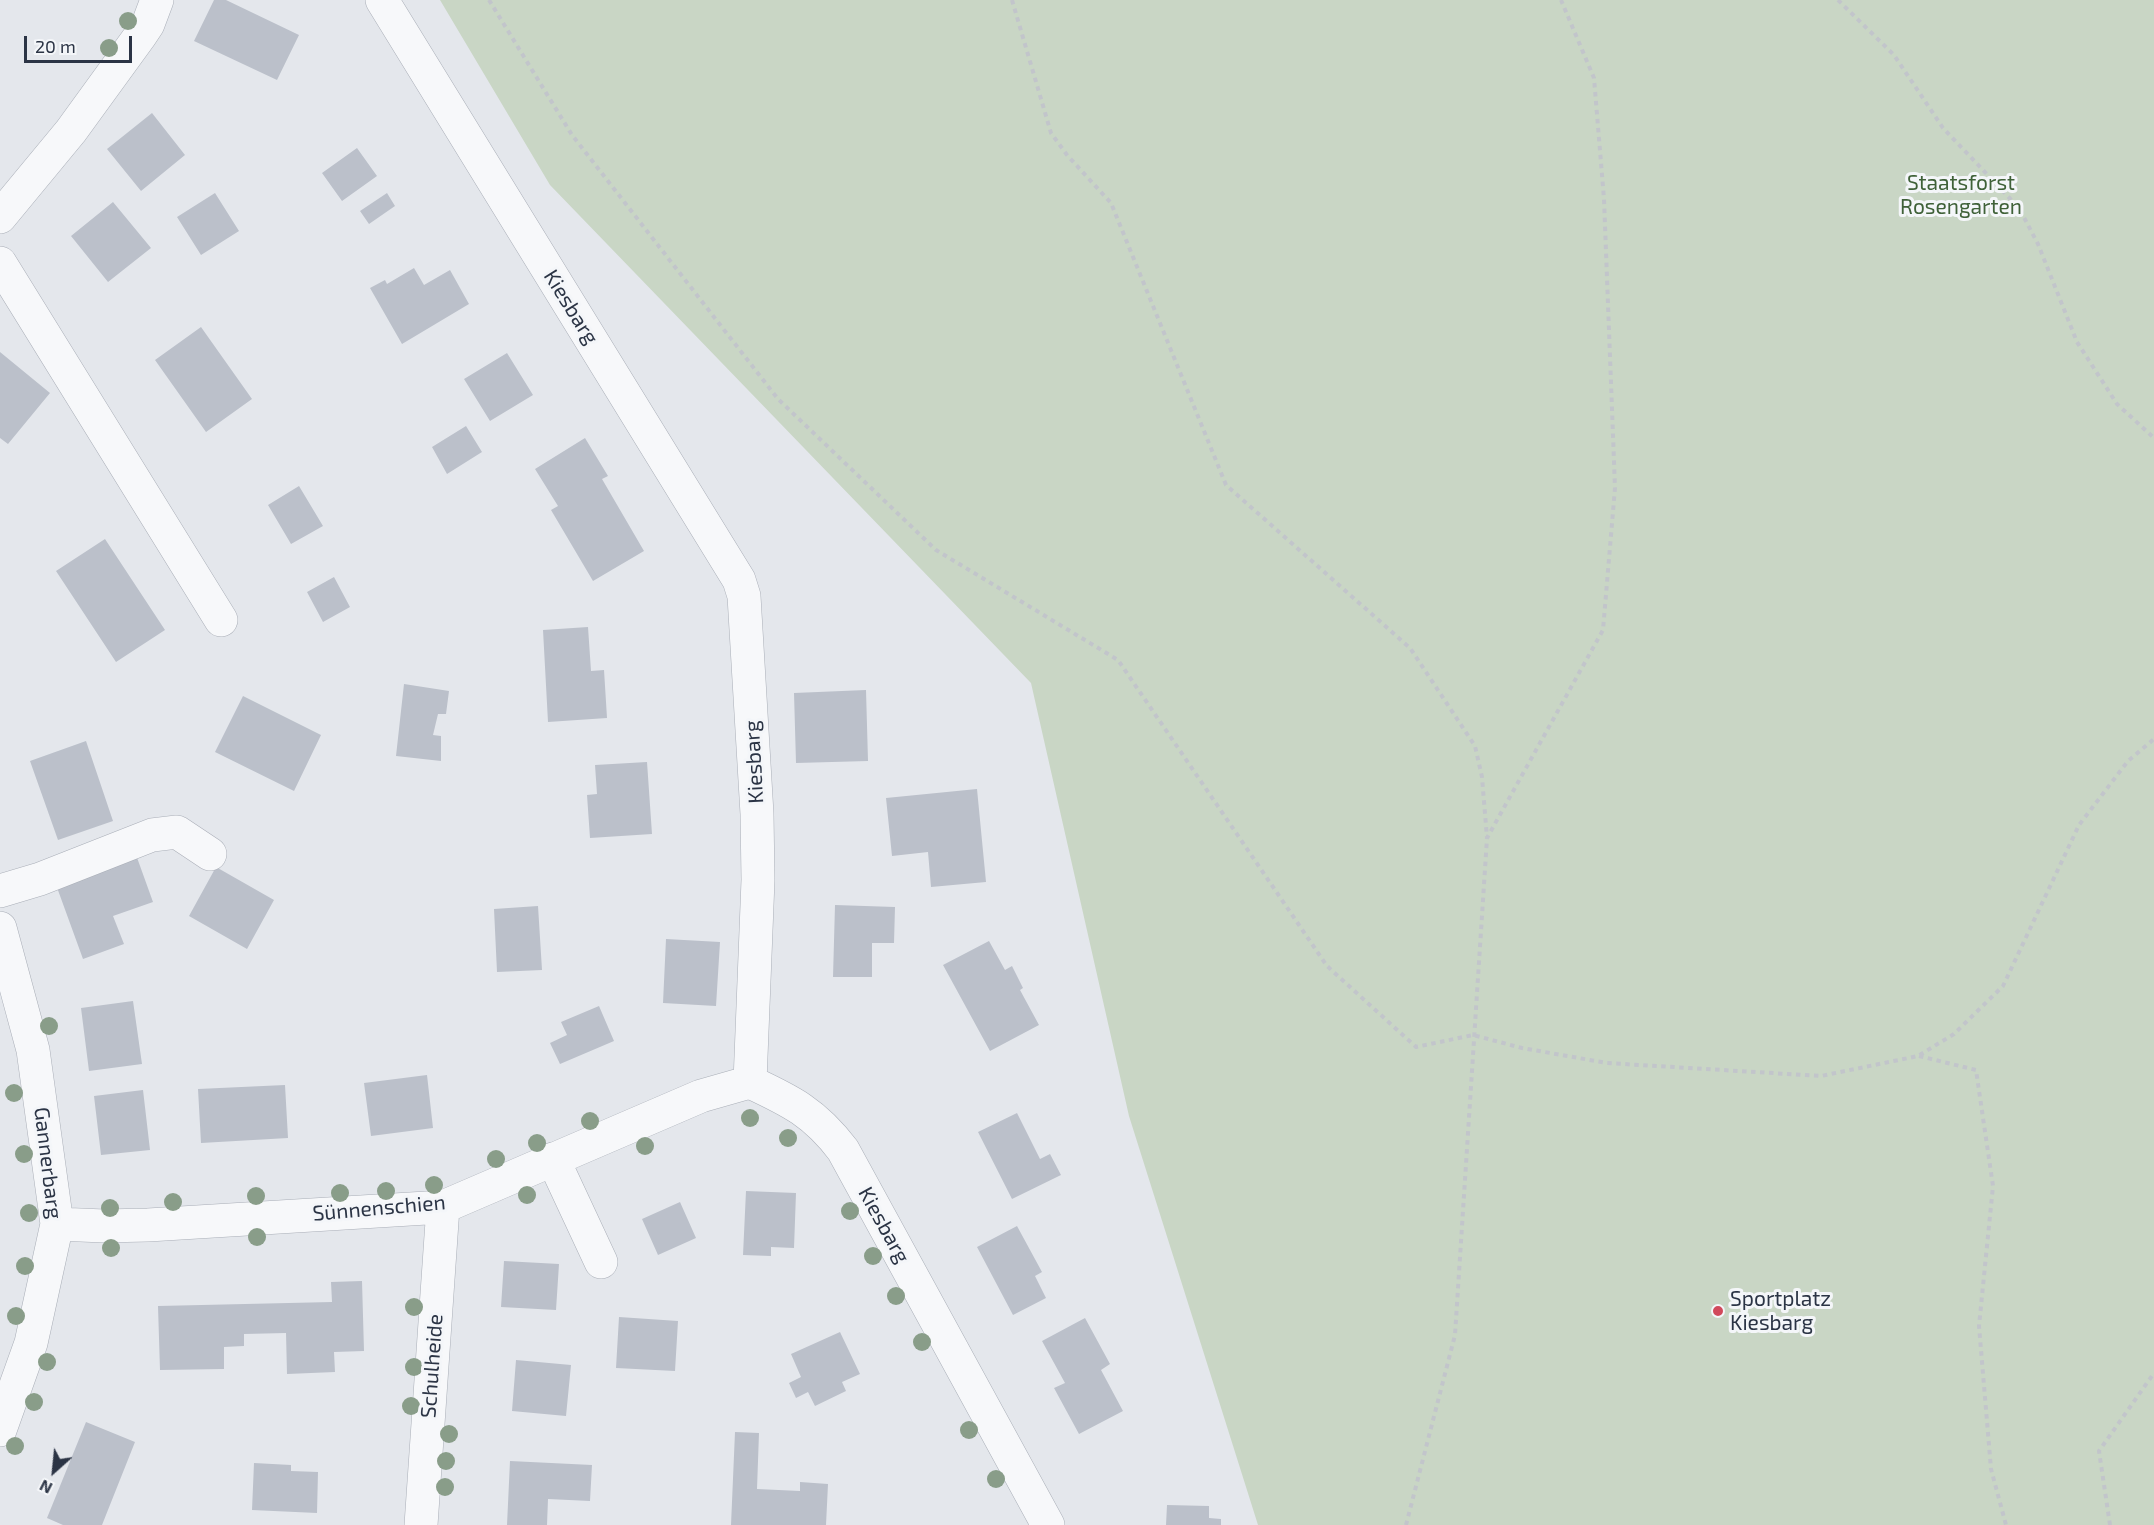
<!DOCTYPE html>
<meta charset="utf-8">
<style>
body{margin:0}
#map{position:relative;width:2154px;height:1525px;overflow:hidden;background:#e4e7ec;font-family:"Exo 2",sans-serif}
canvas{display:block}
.north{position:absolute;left:24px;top:1441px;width:60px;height:60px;-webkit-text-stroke:4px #f4f6f9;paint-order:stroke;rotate:207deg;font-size:16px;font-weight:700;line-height:24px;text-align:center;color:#2b3445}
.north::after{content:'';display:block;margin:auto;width:21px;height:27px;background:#2b3445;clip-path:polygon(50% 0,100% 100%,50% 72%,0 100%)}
.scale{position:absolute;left:24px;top:36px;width:108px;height:27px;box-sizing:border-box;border:3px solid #2b3445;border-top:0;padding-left:8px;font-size:18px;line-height:21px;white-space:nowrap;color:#2b3445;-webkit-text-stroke:4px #f4f6f9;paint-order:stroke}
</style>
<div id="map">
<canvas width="2154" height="1525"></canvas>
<div class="north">N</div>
<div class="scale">20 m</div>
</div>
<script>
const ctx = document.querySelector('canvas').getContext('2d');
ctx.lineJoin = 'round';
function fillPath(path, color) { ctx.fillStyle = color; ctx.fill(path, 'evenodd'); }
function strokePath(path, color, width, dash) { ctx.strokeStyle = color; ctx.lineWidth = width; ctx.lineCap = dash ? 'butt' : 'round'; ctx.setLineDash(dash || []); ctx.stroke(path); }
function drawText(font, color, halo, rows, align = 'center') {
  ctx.font = font + ' "Exo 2",sans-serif'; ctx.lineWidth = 6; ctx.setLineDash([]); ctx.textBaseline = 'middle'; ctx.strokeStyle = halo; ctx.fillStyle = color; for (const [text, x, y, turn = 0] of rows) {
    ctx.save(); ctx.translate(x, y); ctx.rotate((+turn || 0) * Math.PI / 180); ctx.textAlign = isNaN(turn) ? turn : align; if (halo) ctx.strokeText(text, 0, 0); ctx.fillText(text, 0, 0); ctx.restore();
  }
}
const green = new Path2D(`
 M440 0H2154V1525H1258L1129 1116 1031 683 550 185Z`);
const building = new Path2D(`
 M214 0H226L299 35 277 80 194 41Z
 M152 113 185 155 141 191 107 149Z
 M357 148 377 176 342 201 322 173Z
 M215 193 239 231 201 255 177 217Z
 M387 193 395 206 369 224 360 211Z
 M113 202 151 248 108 282 71 236Z
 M414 268 424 285 450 270 469 304 402 344 370 288 385 280 387 284Z
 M201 327 252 399 206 432 155 360Z
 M0 352 50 393 8 444 0 438Z
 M507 353 533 395 490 421 464 379Z
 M466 426 482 452 447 474 432 447Z
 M585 438 608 476 602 479 644 551 593 581 551 510 558 506 535 469Z
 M299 486 323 526 291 544 268 505Z
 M105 539 165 630 116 662 56 571Z
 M334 577 350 607 323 622 307 592Z
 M588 627 591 671 604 670 607 718 548 722 543 630Z
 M404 684 449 691 446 714H438L433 735 441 736V761L396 756Z
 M866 690 868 761 796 763 794 693Z
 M243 696 321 735 294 791 215 752Z
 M86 741 113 821 58 840 30 761Z
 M647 762 652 834 590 838 587 795 597 794 595 765Z
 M977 789 986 882 931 887 928 852 892 856 886 798Z
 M135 852 153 902 113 916 124 944 83 959 55 882Z
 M216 867 274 900 247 949 189 916Z
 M835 905 895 907 894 943H872V977H833Z
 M538 906 542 970 497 972 494 909Z
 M666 939 720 942 716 1006 663 1003Z
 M989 941 1005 970 1012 966 1023 988 1020 990 1039 1025 990 1051 943 965Z
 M133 1001 142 1064 89 1071 81 1008Z
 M599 1006 614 1041 560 1064 550 1043 567 1035 561 1022Z
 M427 1075 433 1128 371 1136 364 1083Z
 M285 1085 288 1138 201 1143 198 1089Z
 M143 1090 150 1150 101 1155 94 1096Z
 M1017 1113 1040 1159 1050 1154 1061 1175 1012 1199 978 1132Z
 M746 1191 796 1193 794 1248 771 1247V1256L743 1255Z
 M680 1202 696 1238 658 1255 642 1219Z
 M1017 1226 1042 1272 1035 1276 1046 1298 1013 1315 977 1247Z
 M504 1261 559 1264 556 1310 501 1307Z
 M362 1281 364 1351 334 1352 335 1372 287 1374 286 1333 244 1334V1346L224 1347V1369L160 1370 158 1306 332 1302 331 1282Z
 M619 1317 678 1321 675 1371 616 1368Z
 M1085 1318 1110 1364 1101 1370 1123 1411 1079 1434 1054 1388 1065 1383 1042 1341Z
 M840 1332 860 1374 842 1382 846 1391 815 1406 808 1392 796 1398 789 1383 801 1377 791 1354Z
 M516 1360 571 1365 566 1416 512 1411Z
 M86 1422 135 1442 102 1525H63L47 1518Z
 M735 1432 759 1433 757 1489 800 1491V1482L828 1484 826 1525H731Z
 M510 1461 592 1465 590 1501 548 1499 547 1525H507Z
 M254 1463 291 1465V1471L318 1472 317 1513 252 1510Z
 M1167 1505 1209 1506V1518L1221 1519V1525H1166Z`);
const path = new Path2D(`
 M489 0 572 135 778 399 936 550 1118 660 1327 966 1416 1047 1473 1035 1522 1048 1607 1063 1821 1076 1918 1056 1954 1034 2003 986 2079 825 2128 761 2154 739
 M1012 0 1051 133 1067 155 1111 203 1226 485 1410 648 1475 746 1482 777 1487 838
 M1838 0 1894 55 1943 128 2019 208 2038 244 2077 342 2117 404 2154 438
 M1919 1056 1976 1070 1993 1186 1979 1326 1991 1469 2006 1525
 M1406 1525 1455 1335 1487 838 1603 630 1615 488 1604 199 1594 78 1561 0
 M2110 1525 2099 1451 2154 1373`);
const minor = new Path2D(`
 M382 0 739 580 744 596 757 814 758 880 750 1082C791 1101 815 1113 843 1150L1048 1525
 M0 217 71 131 140 36 148 24 157 0
 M0 263 221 620
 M0 891 40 879 152 835 177 832 210 854
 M0 928 33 1050 57 1224 31 1343 0 1430
 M553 1159 601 1262
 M57 1224 104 1226 148 1225 443 1207 701 1096 750 1082
 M421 1525 443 1207`);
const trees = [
 [128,21],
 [109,48],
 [49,1026],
 [14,1093],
 [750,1118],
 [590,1121],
 [788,1138],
 [537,1143],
 [645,1146],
 [24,1154],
 [496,1159],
 [434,1185],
 [386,1191],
 [340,1193],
 [527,1195],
 [256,1196],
 [173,1202],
 [110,1208],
 [850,1211],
 [29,1213],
 [257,1237],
 [111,1248],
 [873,1256],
 [25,1266],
 [896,1296],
 [414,1307],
 [16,1316],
 [922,1342],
 [47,1362],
 [414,1367],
 [34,1402],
 [411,1406],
 [969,1430],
 [449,1434],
 [15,1446],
 [446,1461],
 [996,1479],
 [445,1487]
];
const markers = [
 [1718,1311,6,"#d1495b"]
];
const parkNames = [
 ["Staatsforst",1961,183],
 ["Rosengarten",1961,207]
];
const streetNames = [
 ["Kiesbarg",571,307,58],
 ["Kiesbarg",754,762,-93],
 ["Gannerbarg",48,1163,83],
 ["Sünnenschien",379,1208,-5],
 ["Kiesbarg",884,1225,61],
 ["Schulheide",432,1366,-86]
];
const poiNames = [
 ["Sportplatz",1730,1299],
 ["Kiesbarg",1730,1323]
];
fillPath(green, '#c9d6c5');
fillPath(building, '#bbc0ca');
strokePath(minor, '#a9aeb7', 34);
strokePath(path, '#c2c5cb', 4, [4.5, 4.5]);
strokePath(minor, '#f7f8fa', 33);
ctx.fillStyle = '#899d89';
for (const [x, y] of trees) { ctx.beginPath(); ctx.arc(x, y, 9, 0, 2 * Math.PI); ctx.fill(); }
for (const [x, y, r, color] of markers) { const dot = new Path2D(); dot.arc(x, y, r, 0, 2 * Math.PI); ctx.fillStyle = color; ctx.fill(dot); strokePath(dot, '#f4f6f9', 2); }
drawText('21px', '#3f6138', '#f4f6f9', parkNames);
drawText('21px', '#2b3445', '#f4f6f9', streetNames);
drawText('21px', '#2b3445', '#f4f6f9', poiNames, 'left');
</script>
